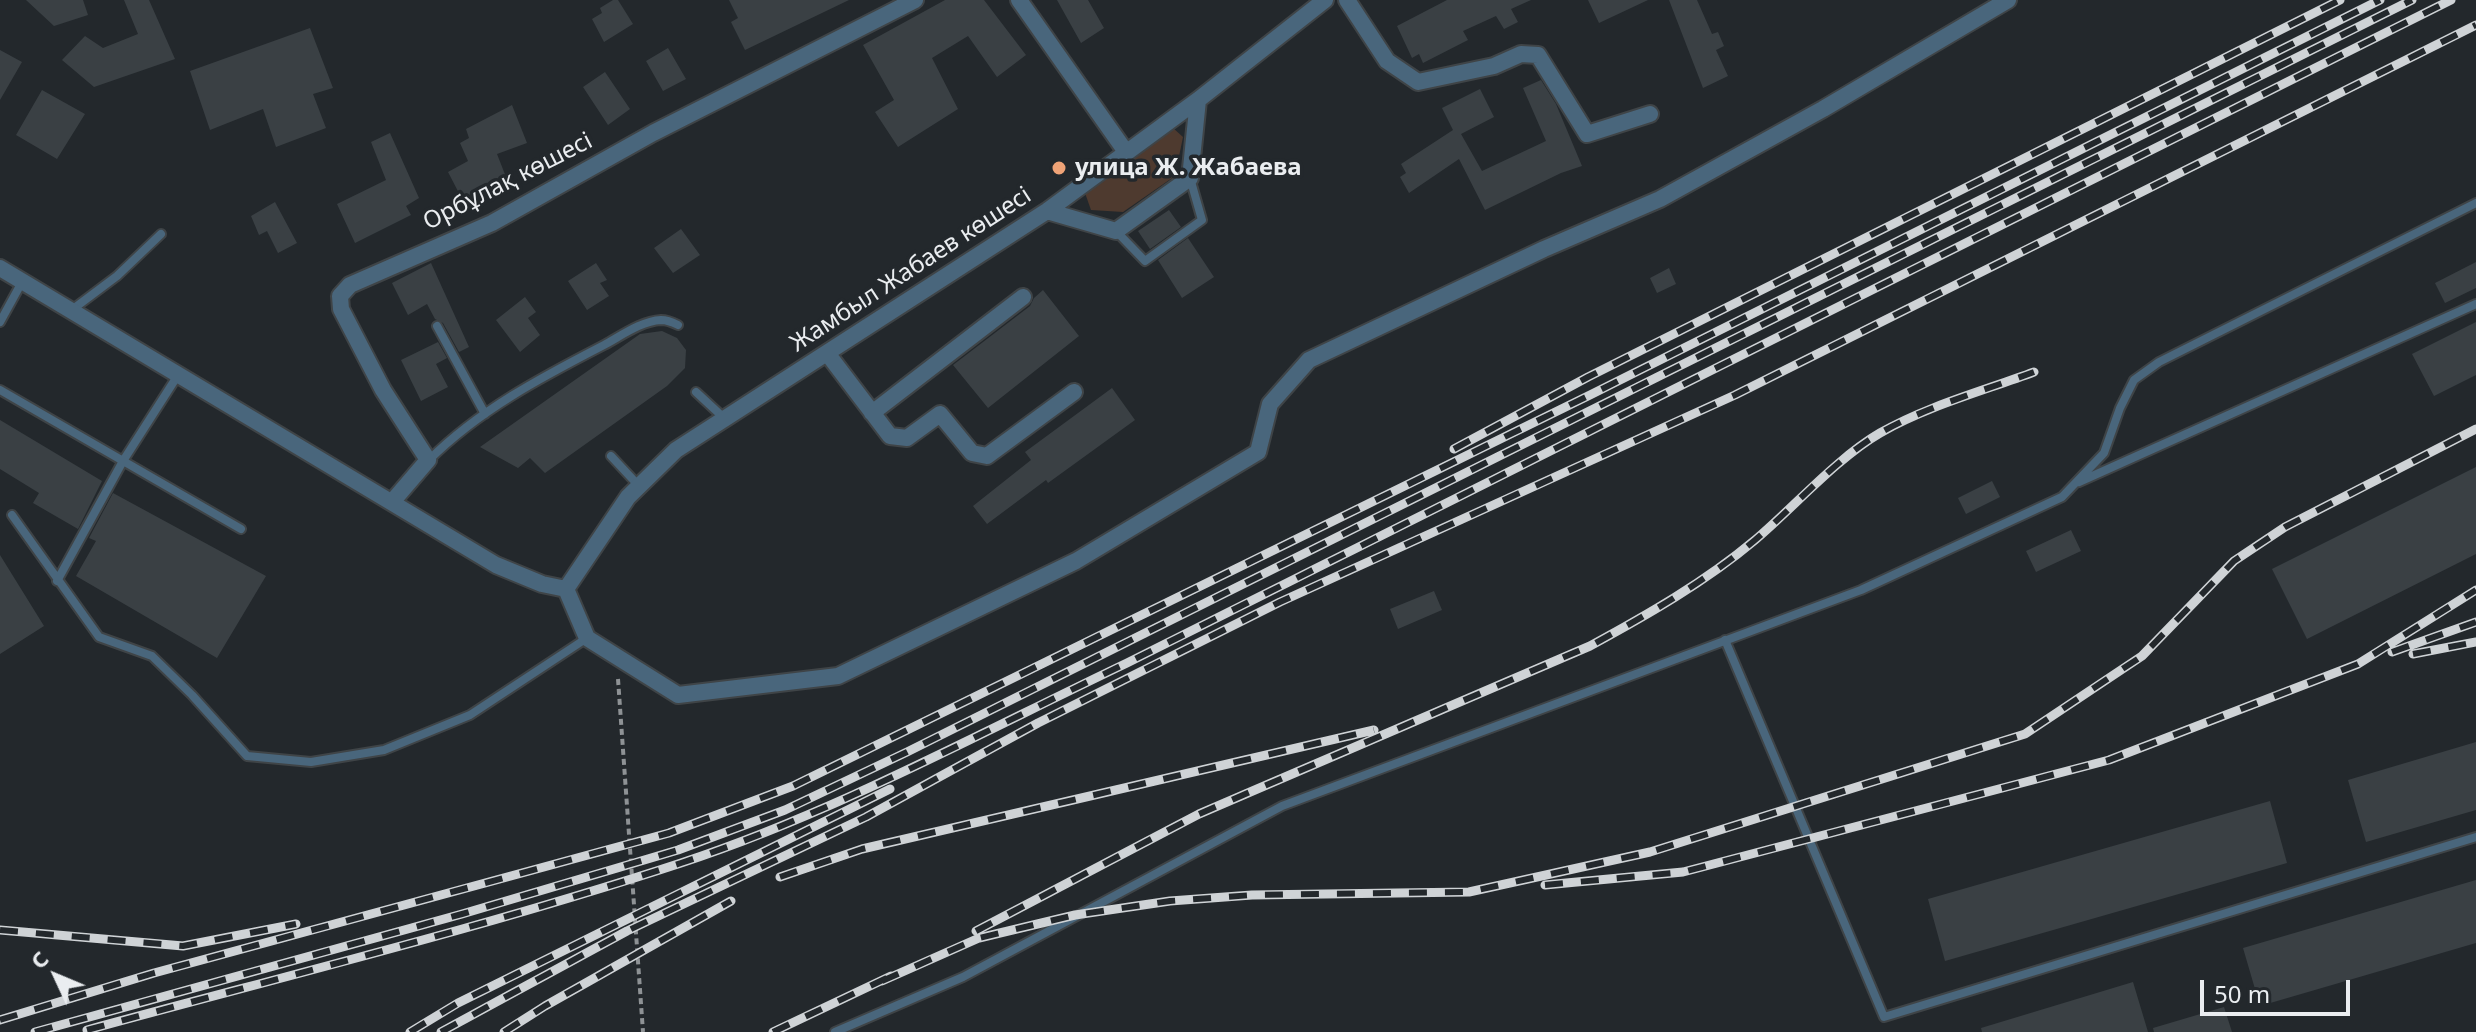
<!DOCTYPE html>
<meta charset="utf-8">
<style>
body{margin:0}
#map{position:relative;width:2476px;height:1032px;overflow:hidden;background:#23282c;font-family:"Noto Sans",sans-serif}
canvas{display:block}
.north{position:absolute;left:16px;top:936px;width:80px;height:80px;-webkit-text-stroke:6px #23282c;paint-order:stroke;rotate:314deg;font-size:22px;font-weight:700;line-height:32px;text-align:center;color:#eaedf0}
.north::after{content:'';display:block;margin:auto;width:28px;height:36px;background:#eaedf0;clip-path:polygon(50% 0,100% 100%,50% 72%,0 100%)}
.scale{position:absolute;left:2200px;top:980px;width:150px;height:36px;box-sizing:border-box;border:4px solid #eaedf0;border-top:0;padding-left:10px;font-size:24px;line-height:28px;white-space:nowrap;color:#eaedf0;-webkit-text-stroke:6px #23282c;paint-order:stroke}
</style>
<div id="map">
<canvas width="2476" height="1032"></canvas>
<div class="north">С</div>
<div class="scale">50 m</div>
</div>
<script>
const ctx = document.querySelector('canvas').getContext('2d');
ctx.lineJoin = 'round';
function fillPath(path, color) { ctx.fillStyle = color; ctx.fill(path, 'evenodd'); }
function strokePath(path, color, width, dash) { ctx.strokeStyle = color; ctx.lineWidth = width; ctx.lineCap = dash ? 'butt' : 'round'; ctx.setLineDash(dash || []); ctx.stroke(path); }
function drawText(font, color, halo, rows, align = 'center') {
  ctx.font = font + ' "Noto Sans",sans-serif'; ctx.lineWidth = 7; ctx.setLineDash([]); ctx.textBaseline = 'middle'; ctx.strokeStyle = halo; ctx.fillStyle = color; for (const [text, x, y, turn = 0] of rows) {
    ctx.save(); ctx.translate(x, y); ctx.rotate((+turn || 0) * Math.PI / 180); ctx.textAlign = isNaN(turn) ? turn : align; if (halo) ctx.strokeText(text, 0, 0); ctx.fillText(text, 0, 0); ctx.restore();
  }
}
const green = new Path2D(`
 M1173 128 1183 137 1175 176 1123 212 1091 210 1085 193Z`);
const building = new Path2D(`
 M26 0H83L88 15 54 26Z
 M124 0H149L175 59 94 87 62 60 85 36 103 48 138 34Z
 M613 0H618L633 24 604 42 592 19 602 13 600 8Z
 M729 0H849L745 50 731 22 738 18Z
 M945 0H984L1026 55 997 77 968 36 932 58 958 109 898 147 875 112 894 100 863 45Z
 M1057 0H1088L1104 28 1081 43Z
 M1447 0H1531L1511 9 1518 22 1504 29 1496 16 1463 31 1468 40 1423 63 1419 54 1412 58 1397 26Z
 M1588 0H1648L1599 23Z
 M1669 0H1697L1712 34 1718 32 1724 46 1716 50 1728 76 1703 88Z
 M310 28 333 88 313 94 326 128 276 147 263 109 210 130 190 71Z
 M668 48 686 79 663 91 646 61Z
 M0 50 22 62 0 100Z
 M605 72 630 109 608 125 583 87Z
 M1541 80 1556 104 1582 166 1561 173 1485 210 1459 159 1409 193 1400 177 1406 173 1401 164 1453 130 1442 108 1480 89 1494 117 1461 134 1482 171 1546 141 1523 88Z
 M42 90 85 114 57 159 16 135Z
 M512 105 527 143 497 154 506 177 462 199 448 172 468 161 460 143 469 138 466 129Z
 M390 133 419 198 406 206 411 215 355 243 337 204 386 180 371 142Z
 M275 202 297 243 278 253 267 231 259 235 251 216Z
 M1169 210 1181 227 1150 249 1138 231Z
 M681 229 700 255 673 273 654 248Z
 M1188 238 1214 277 1182 298 1158 260Z
 M2476 262V288L2445 303 2435 283Z
 M431 263 469 347 459 352 443 323 435 319 427 304 408 315 392 283Z
 M596 263 607 280 600 283 609 296 587 310 568 281Z
 M1669 268 1676 284 1657 293 1650 278Z
 M1043 290 1079 336 988 408 953 365 1030 306 1034 298Z
 M525 297 536 312 528 318 540 335 520 352 496 320Z
 M2476 322V375L2434 396 2412 354Z
 M662 331 677 338 686 350 685 368 667 386 545 473 530 458 518 468 480 447 640 334Z
 M438 342 447 358 436 364 448 387 421 401 401 360Z
 M1112 388 1135 420 1048 483 1046 480 987 524 973 506 1031 460 1025 452Z
 M0 420 102 481 78 529 33 503 39 493 0 469Z
 M2476 467V554L2307 639 2272 569Z
 M1992 481 2000 497 1966 514 1958 498Z
 M113 493 266 576 217 658 76 576 96 541 89 538Z
 M2071 530 2081 551 2036 572 2026 551Z
 M0 555 44 626 0 654Z
 M1434 591 1442 610 1398 629 1390 609Z
 M2476 742V810L2366 842 2348 780Z
 M2270 801 2287 863 1945 961 1928 899Z
 M2476 880V943L2260 1006 2243 948Z
 M2133 982 2148 1032H1982L1981 1028Z
 M2224 1007 2232 1032H2154L2153 1028Z`);
const path = new Path2D(`
 M618 679 643 1032`);
const lane = new Path2D(`
 M1116 231 1145 261 1202 220 1190 178
 M73 309 117 276 161 234
 M0 322 22 282
 M437 326 485 414
 M0 390 241 529
 M696 392 724 418
 M611 456 639 486
 M429 460C479 410 542 377 604 345 621 336 641 321 661 320 667 320 672 322 678 325
 M2079 482 2476 304
 M12 515 99 637 152 656 192 695 247 756 311 762 384 750 470 715 587 638
 M57 581 123 461 178 375
 M1725 640 1884 1017 2476 837
 M835 1032 963 977 1282 806 1861 590 2062 497 2104 453 2120 408 2134 380 2159 362 2476 203`);
const street = new Path2D(`
 M1019 0 1126 152
 M1347 0 1387 61 1418 82 1494 66 1521 54 1538 55 1587 134 1650 114
 M1047 211 1116 231 1190 178 1198 100
 M0 268 496 565 542 584 566 589 628 497 676 450 1047 211 1198 100 1325 0
 M827 353 890 436 907 438 940 414 972 453 987 456 1074 392
 M872 413 1023 297
 M392 502 428 460 383 390 341 309 340 296 350 285 492 223 653 133 915 0
 M566 589 587 638 678 695 838 676 1076 561 1258 452 1270 404 1309 360 1544 249 1660 199 1823 109 2008 0`);
const rail = new Path2D(`
 M1454 449 1588 377 2340 0
 M2392 652 2476 622
 M2413 654 2476 642
 M780 877 862 849 1374 730
 M1545 885 1683 872 2109 760 2358 664 2476 590
 M0 930 183 946 296 924
 M976 931 1199 814 1590 646C1647 615 1705 582 1755 540 1794 507 1837 458 1880 433 1927 406 1983 391 2034 372
 M882 981 979 938 1075 915 1170 901 1252 895 1469 892 1650 852 2025 734 2142 656 2234 561 2285 527 2476 429
 M0 1020 154 973 669 833 793 786 1590 395 2380 0
 M87 1030C285 976 486 927 681 863 836 812 980 733 1127 663L2451 0
 M35 1032 462 914 678 850 785 810 907 752 2412 0
 M410 1032 458 1003 890 789
 M441 1032 627 931 866 817 1038 723 1280 602 1735 395 2476 25
 M504 1032 545 1006 731 901
 M773 1032 891 976`);
const markers = [
 [1059,168,8,"#efa377"]
];
const poiNames = [
 ["улица Ж. Жабаева",1075,168]
];
const streetNames = [
 ["Орбұлақ көшесі",508,182,-27],
 ["Жамбыл Жабаев көшесі",911,270,-33]
];
fillPath(green, '#4e3a2f');
fillPath(building, '#3a4044');
strokePath(lane, '#3f4447', 12);
strokePath(street, '#3f4447', 20);
strokePath(path, '#8e9295', 4, [6, 4]);
strokePath(lane, '#49667c', 8);
strokePath(street, '#49667c', 16);
strokePath(rail, '#cfd3d6', 9);
strokePath(rail, '#23282c', 6, [18]);
for (const [x, y, r, color] of markers) { const dot = new Path2D(); dot.arc(x, y, r, 0, 2 * Math.PI); ctx.fillStyle = color; ctx.fill(dot); strokePath(dot, '#23282c', 3); }
drawText('bold 24px', '#eaedf0', '#23282c', poiNames, 'left');
drawText('24px', '#eaedf0', '#23282c', streetNames);
</script>
